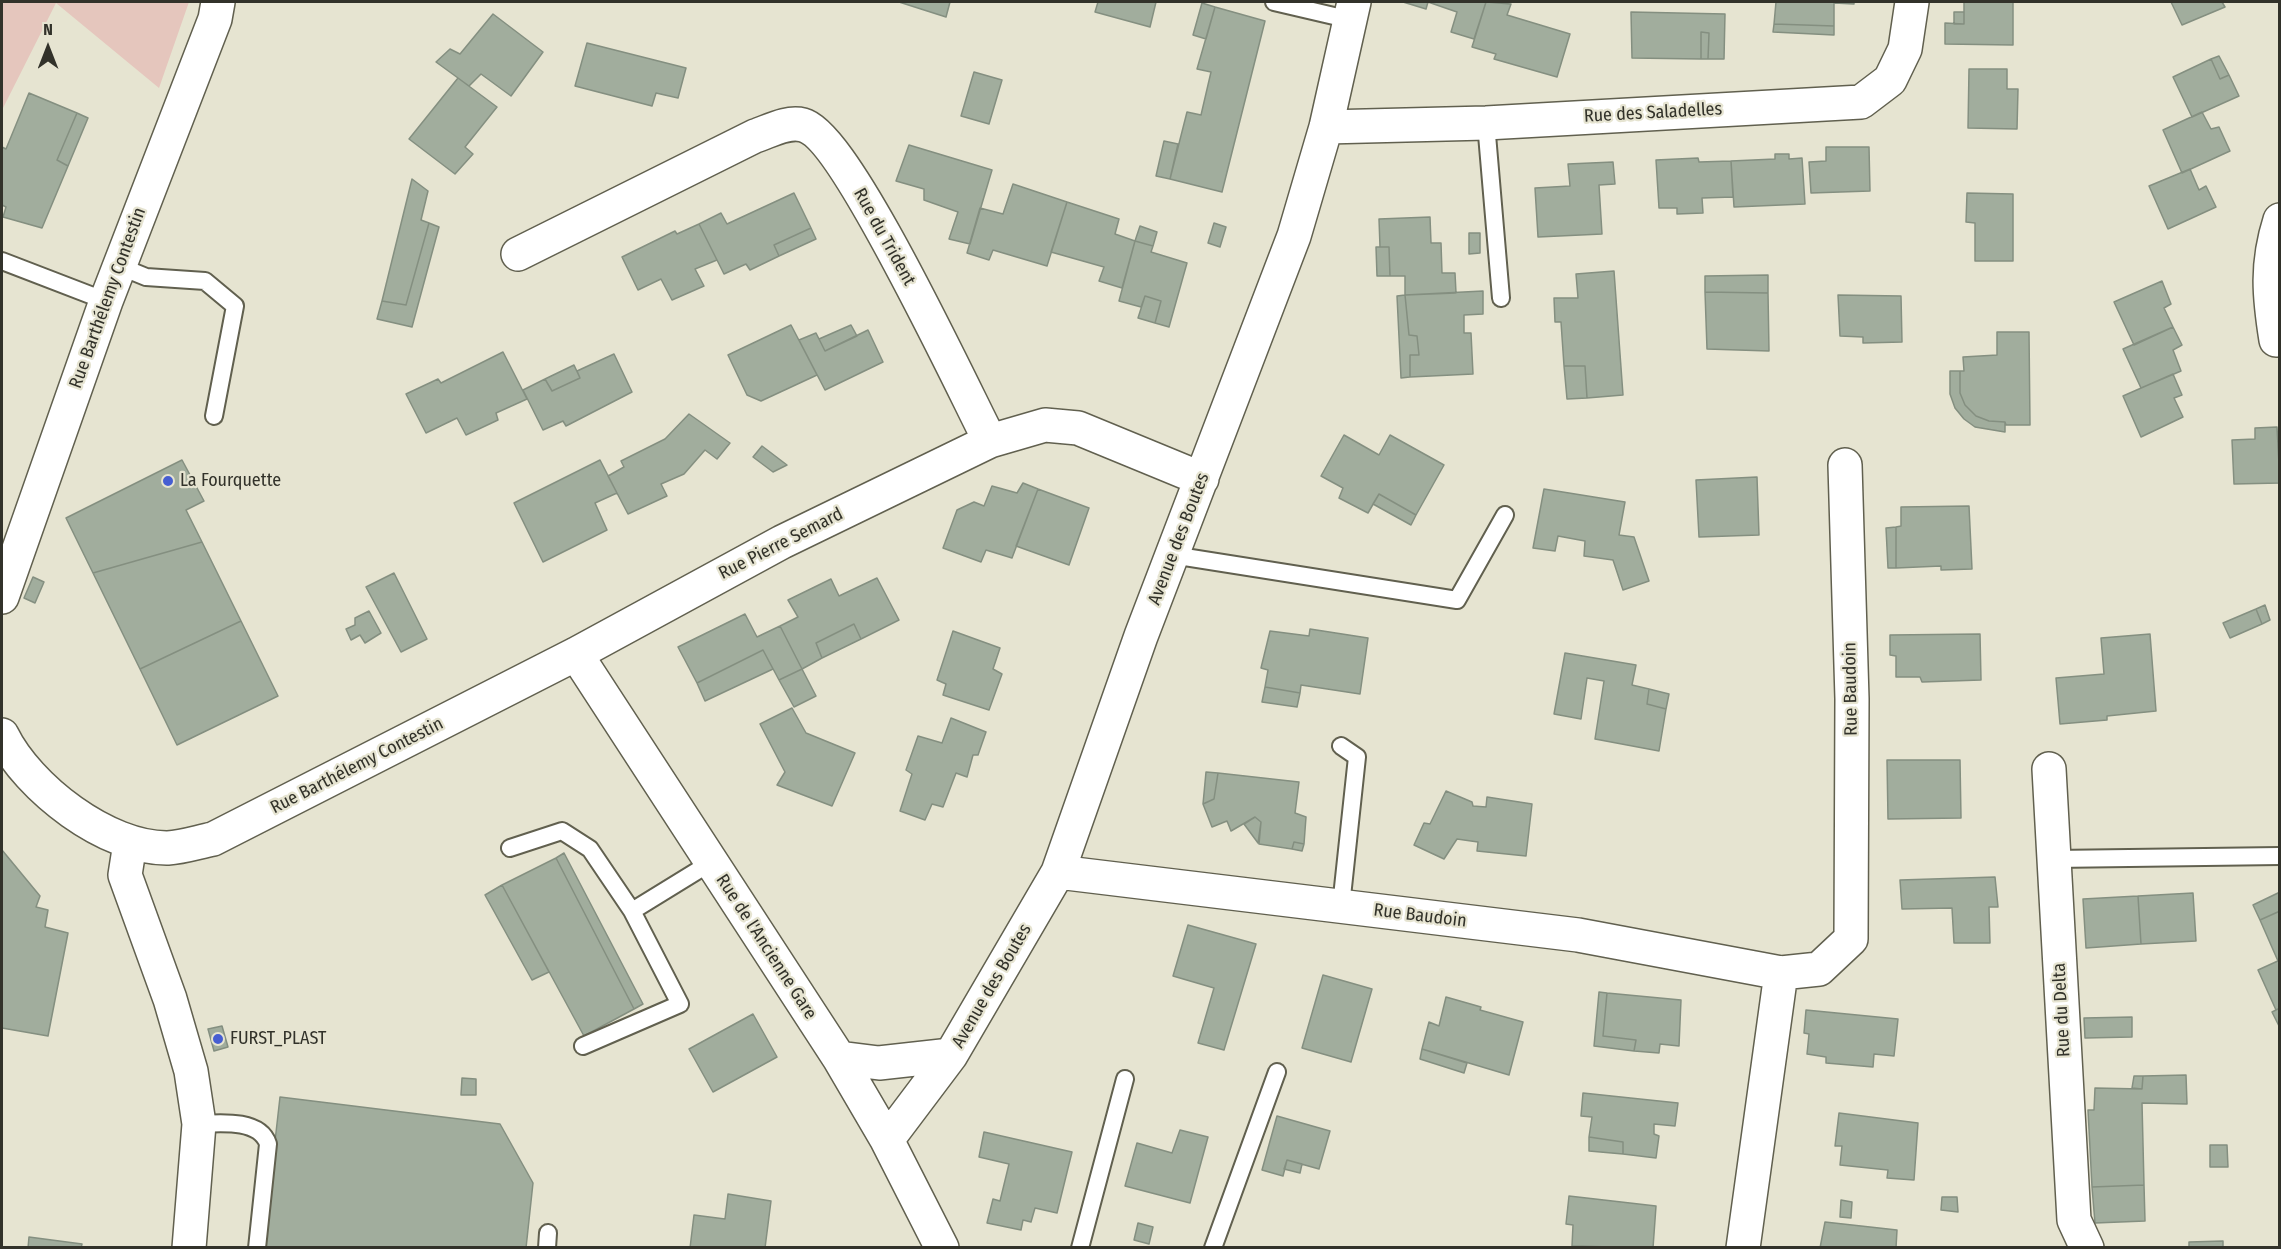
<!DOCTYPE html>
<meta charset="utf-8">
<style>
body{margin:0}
#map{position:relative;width:2281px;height:1249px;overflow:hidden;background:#e6e4d1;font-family:"Fira Sans Condensed",sans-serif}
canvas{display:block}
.frame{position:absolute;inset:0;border:3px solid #32322a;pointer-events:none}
.north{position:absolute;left:18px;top:18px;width:60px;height:60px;-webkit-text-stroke:4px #e6e4d1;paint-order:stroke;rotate:0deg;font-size:16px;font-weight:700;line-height:24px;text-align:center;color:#32322a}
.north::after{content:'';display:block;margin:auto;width:21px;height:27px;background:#32322a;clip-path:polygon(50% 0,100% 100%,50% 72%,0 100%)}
</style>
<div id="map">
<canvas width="2281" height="1249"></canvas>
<div class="frame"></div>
<div class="north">N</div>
</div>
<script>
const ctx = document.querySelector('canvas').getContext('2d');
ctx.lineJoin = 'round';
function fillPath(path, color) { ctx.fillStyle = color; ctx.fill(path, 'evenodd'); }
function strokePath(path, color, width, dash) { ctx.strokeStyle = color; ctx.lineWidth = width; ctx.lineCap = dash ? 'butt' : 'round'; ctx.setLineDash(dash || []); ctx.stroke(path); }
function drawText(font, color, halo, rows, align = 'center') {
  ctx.font = font + ' "Fira Sans Condensed",sans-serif'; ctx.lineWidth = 4.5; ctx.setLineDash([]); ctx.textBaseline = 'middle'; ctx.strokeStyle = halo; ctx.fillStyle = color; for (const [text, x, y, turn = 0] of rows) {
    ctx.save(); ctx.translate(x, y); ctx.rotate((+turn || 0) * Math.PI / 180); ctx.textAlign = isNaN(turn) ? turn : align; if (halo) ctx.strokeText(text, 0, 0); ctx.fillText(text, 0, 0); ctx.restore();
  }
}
const green = new Path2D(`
 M2 2H189L159 88 56 3 2 110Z`);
const building = new Path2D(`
 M899 2H950L946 17Z
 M1098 2H1156L1150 27 1095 12Z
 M1403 2H1486L1474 39 1451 32 1457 12 1428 2 1426 9Z
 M1486 2 1511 4 1507 15 1570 34 1557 77 1494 59 1496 54 1472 47Z
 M1776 2H1854V4L1834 3V26L1774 24Z
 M1964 2H2013V45L1945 44V23L1964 24Z
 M2171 2H2222L2225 7 2182 25Z
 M1202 3 1215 7 1206 39 1193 35Z
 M1215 7 1265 21 1222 192 1170 179 1187 112 1201 115 1211 72 1197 69Z
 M1631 12 1725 14 1724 59H1708L1709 33 1701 32V59L1632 58Z
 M1954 12H1964V24H1954Z
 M493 14 543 52 511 96 481 74 469 86 436 62 450 49 460 54Z
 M1774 24 1834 26V35L1773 32Z
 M1701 32 1709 33 1708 59H1701Z
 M587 43 686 68 678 98 656 93 652 106 575 86Z
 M2219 56 2229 75 2220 79 2211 59Z
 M2211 59 2220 79 2229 75 2239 96 2192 117 2173 77Z
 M1969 69H2007V89H2018L2017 129 1968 128Z
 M974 72 1002 80 989 124 961 116Z
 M458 78 497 107 465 147 473 154 455 174 409 139Z
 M29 93 77 113 57 160 68 166 42 228 3 217 6 207 2 205V147L6 149Z
 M2202 112 2211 129 2219 127 2230 151 2182 173 2163 130Z
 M77 113 88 118 68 166 57 160Z
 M1164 141 1178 144 1170 179 1156 176Z
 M909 145 992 170 970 244 949 239 958 212 924 200V189L896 181Z
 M1826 147H1869L1870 191 1811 193 1809 162 1826 161Z
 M1775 154H1789V159L1802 158 1805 204 1734 207 1731 161 1775 159Z
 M1698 158 1699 162 1731 161 1733 197 1702 198 1703 213 1677 214V208H1659L1656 160Z
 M1613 162 1615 184 1599 185 1602 234 1538 237 1535 188 1570 186 1568 164Z
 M2190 169 2199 190 2206 186 2216 207 2168 229 2149 186Z
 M412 179 428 191 421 220 429 223 406 305 382 301Z
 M1013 184 1067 202 1047 266 993 250 989 260 967 253 980 208 1003 214Z
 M794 193 811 228 774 245 779 256 750 270 746 264 724 274 699 224 721 213 727 224Z
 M1967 193 2013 194V261H1975V223L1966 222Z
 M1067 202 1119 219 1115 234 1135 241 1122 288 1099 281 1104 267 1051 252Z
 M1430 217 1431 243H1441L1442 273H1455L1456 293 1405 295V276H1390L1389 247H1380L1379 219Z
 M429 223 439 227 412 327 377 319 382 301 406 305Z
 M1214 223 1226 227 1220 247 1208 243Z
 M699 224 717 260 695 269 704 286 672 300 661 279 638 290 622 257 675 231 677 234Z
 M1140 226 1157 232 1153 246 1135 241Z
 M811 228 816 239 779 256 774 245Z
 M1469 233H1480V253L1469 254Z
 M1135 241 1153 246 1151 252 1187 263 1169 327 1155 323 1161 301 1145 296 1141 307 1119 301Z
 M1376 247H1389L1390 276H1377Z
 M1614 271 1623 395 1587 398 1585 366H1564L1561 322H1555L1554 298H1578L1576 274Z
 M1768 275V293L1705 292V276Z
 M2162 281 2171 304 2164 308 2173 327 2134 345 2114 302Z
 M1483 291V314L1464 315V333H1471L1473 374 1410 377V355H1419L1417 336 1409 335 1405 295Z
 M1705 292 1768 293 1769 351 1707 349Z
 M1405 295 1409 335 1417 336 1419 355H1410V377L1401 378 1397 296Z
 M1838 295 1901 296 1902 342 1863 343V337L1840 336Z
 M1145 296 1161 301 1155 323 1138 318Z
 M791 325 817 375 761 401 747 395 728 355Z
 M851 325 857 336 825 351 819 339Z
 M2173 327 2182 345 2173 350 2181 371 2141 388 2123 349Z
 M868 330 883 362 825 390 799 340 816 333 825 351Z
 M1997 332H2029L2030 425H2006L2005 422 1989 421 1976 416 1965 405 1960 393V371H1964L1963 357 1997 355Z
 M503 352 527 399 496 413 498 420 466 435 457 418 426 433 406 394 438 379 441 383Z
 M614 354 632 392 566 426 563 421 543 430 523 390 545 379 552 391 580 378 577 371Z
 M574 365 580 378 552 391 545 379Z
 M1564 366H1585L1587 398 1567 399Z
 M1950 371H1960V393L1965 405 1976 416 1989 421 2005 422V432L1975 427 1964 419 1955 408 1950 394Z
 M2173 374 2182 395 2174 398 2183 417 2141 437 2123 396Z
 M689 414 730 443 717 459 705 450 684 474 661 484 667 496 628 514 608 476 624 467 621 461 665 439Z
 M2277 427 2280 483 2234 484 2232 440 2255 439V428Z
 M1344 435 1379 455 1390 435 1444 465 1416 515 1379 494 1368 513 1339 498 1343 488 1321 476Z
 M762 446 787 465 773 472 753 457Z
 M182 460 204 501 186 510 202 542 93 573 66 518Z
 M600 460 617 493 595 503 607 530 543 562 514 503Z
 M1757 477 1759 535 1699 537 1696 480Z
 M1023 483 1038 489 1012 558 986 550 981 562 943 548 957 510 974 502 984 506 992 486 1017 493Z
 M1038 489 1089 508 1069 565 1016 546Z
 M1544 489 1625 502 1619 535 1634 537 1649 581 1623 590 1613 560 1584 556 1585 541 1558 536 1555 551 1533 548Z
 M1379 494 1416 515 1411 525 1373 504Z
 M1969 506 1972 569 1941 570V566L1896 568V527L1901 526V507Z
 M1896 527V568H1888L1886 528Z
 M202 542 241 621 140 669 93 573Z
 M394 573 427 639 401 652 366 587Z
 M33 577 44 582 35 603 24 598Z
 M877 578 899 620 861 639 854 624 816 643 822 658 802 669 780 626 798 617 788 600 831 579 839 596Z
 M2265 605 2270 620 2262 624 2256 609Z
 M2256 609 2262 624 2230 638 2223 623Z
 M369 611 381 633 365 643 360 635 351 640 346 629 355 625V618Z
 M745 614 757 637 780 626 802 669 779 680 763 650 697 683 678 647Z
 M241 621 278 696 177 745 140 669Z
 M854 624 861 639 822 658 816 643Z
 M1310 629 1368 638 1360 694 1301 685 1300 693 1265 687 1268 670 1261 668 1270 631 1309 636Z
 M953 631 1000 648 993 669 1002 674 989 710 943 695 946 684 937 680Z
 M1980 634 1981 680 1922 682 1920 677H1896V656L1890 655V635Z
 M2150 634 2156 711 2107 716V720L2060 724 2056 678 2104 674 2101 638Z
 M763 650 773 669 705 701 697 683Z
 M1565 653 1636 665 1632 685 1649 689 1647 704 1666 709 1659 751 1595 739 1604 681 1587 678 1581 719 1554 714Z
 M802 669 816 696 794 707 779 680Z
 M1265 687 1300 693 1297 707 1262 702Z
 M1649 689 1669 694 1666 709 1647 704Z
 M792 708 806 733 855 753 832 806 777 785 785 772 760 724Z
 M951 718 986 732 978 755H973L967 777 956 773 943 807 932 804 925 820 900 811 912 774 906 770 918 736 942 743Z
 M1887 760H1960L1961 818 1888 819Z
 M1206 772 1218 773 1214 799 1203 804Z
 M1218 773 1299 782 1295 813 1306 817 1304 844 1294 842 1292 849 1259 844 1261 822 1255 817 1231 831 1227 821 1212 827 1203 804 1214 799Z
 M1446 791 1472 802 1473 806 1486 807 1487 797 1532 804 1526 856 1477 851 1478 842 1457 839 1444 859 1414 845 1424 823 1430 824Z
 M1255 817 1261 822 1258 843 1244 824Z
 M1294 842 1304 844 1302 851 1292 849Z
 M2 850 40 896 36 907 48 910 45 927 68 933 48 1036 2 1028Z
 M564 853 643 1004 634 1009 556 858Z
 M556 858 634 1009 584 1036 502 885Z
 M1995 877 1998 907H1989L1990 943H1954L1952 908 1902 909 1900 880Z
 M502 885 549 972 532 980 485 895Z
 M2280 892V911L2260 920 2253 905Z
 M2193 893 2196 941 2141 944 2138 896Z
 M2138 896 2141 944 2086 948 2083 899Z
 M2280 911V960L2278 961 2260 920Z
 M1188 925 1256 944 1224 1050 1198 1043 1214 988 1173 976Z
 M2280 960V1008L2276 1010 2258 970Z
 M1323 975 1372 989 1351 1062 1302 1048Z
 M1599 992 1607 993 1603 1036 1636 1040 1634 1051 1594 1046Z
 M1607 993 1681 1000 1679 1046 1660 1044 1659 1053 1634 1051 1636 1040 1603 1036Z
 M1446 997 1481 1007 1480 1010 1523 1022 1509 1075 1422 1049 1429 1022 1439 1026Z
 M2280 1008V1028L2272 1012Z
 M1806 1010 1898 1019 1894 1056 1874 1054 1873 1067 1826 1063V1057L1807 1054 1809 1034 1804 1033Z
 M753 1014 777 1057 713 1092 689 1049Z
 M2132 1017V1037L2085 1038 2084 1018Z
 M222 1026 228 1047 214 1051 208 1029Z
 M1422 1049 1467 1063 1464 1073 1420 1059Z
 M2186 1075 2187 1104 2142 1103 2144 1185 2092 1187 2088 1110H2094L2095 1088 2142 1089 2143 1076Z
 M2134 1076H2143L2142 1089 2132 1088Z
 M462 1078 476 1079V1095H461Z
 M1583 1093 1678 1103 1675 1126 1654 1124V1134L1659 1136 1656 1158 1623 1154V1142L1589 1137 1592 1117 1581 1116Z
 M280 1097 500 1124 533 1183 526 1248H263Z
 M1839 1113 1918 1123 1914 1180 1887 1178 1888 1170 1840 1165 1842 1146H1835Z
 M1277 1116 1330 1131 1319 1169 1287 1160 1283 1176 1262 1170Z
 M1180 1130 1208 1137 1190 1203 1125 1186 1137 1143 1172 1153Z
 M984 1132 1072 1152 1057 1213 1035 1208 1031 1222 1023 1220 1021 1230 987 1223 993 1199 1000 1201 1009 1164 979 1157Z
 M1589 1137 1623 1142V1154L1589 1151Z
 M2210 1145H2227L2228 1167H2210Z
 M1287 1160 1302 1164 1300 1173 1284 1169Z
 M2144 1185 2145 1221 2095 1223 2092 1187Z
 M728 1194 771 1201 765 1248H690L694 1215 725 1219Z
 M1569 1196 1656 1206 1653 1248 1572 1246 1573 1225 1566 1224Z
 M1942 1197H1957L1958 1212 1941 1210Z
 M1841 1200 1852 1202 1851 1218 1840 1217Z
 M1825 1222 1897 1230 1896 1248H1820Z
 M1138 1223 1153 1227 1149 1244 1134 1240Z
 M29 1237 82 1244 81 1248H28Z
 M2223 1241V1248H2189V1242Z`);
const lane = new Path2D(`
 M1274 2 1351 20
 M1486 123 1501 298
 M2 261 106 301
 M119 266 146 277 205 281 235 306 214 416
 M1172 555 1457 600 1505 515
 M510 848 562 831 590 849 632 911 710 863
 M2054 859 2280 856
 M1341 906 1357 757 1341 746
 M583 1046 680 1004 632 911
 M199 1124C220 1123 260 1119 268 1144L257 1248
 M547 1248 548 1233
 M1080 1248 1125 1079
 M1213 1248 1277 1072`);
const street = new Path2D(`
 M1326 127 1486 123 1861 102 1890 80 1905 49 1912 2
 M518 254 755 136C770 131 787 121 803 125 846 136 964 391 990 441
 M2276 340C2269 296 2266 264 2280 220
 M2 597 106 301 215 19 218 2
 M576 654 839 1058 887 1140 942 1248
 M2 735C28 788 107 849 168 848 183 847 198 842 213 839L576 654 782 542 990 441 1045 425 1078 428 1202 479
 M2049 769 2074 1220 2087 1248
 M130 843 125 875 170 999 191 1071 199 1124 189 1248
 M1058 872 1578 935 1781 973 1819 969 1851 939 1852 699 1845 465
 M839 1058 879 1063 951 1055
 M887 1140 951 1055 1058 872 1141 636 1294 236 1326 127 1354 2
 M1743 1248 1781 973`);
const markers = [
 [168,481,6,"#465ed2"],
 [218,1039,6,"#465ed2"]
];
const streetNames = [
 ["Rue des Saladelles",1653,113,-3],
 ["Rue du Trident",884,237,61],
 ["Rue Barthélemy Contestin",108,298,-70],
 ["Avenue des Boutes",1179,539,-69],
 ["Rue Pierre Semard",781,544,-27],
 ["Rue Baudoin",1851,689,-91],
 ["Rue Barthélemy Contestin",357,766,-27],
 ["Rue Baudoin",1420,916,7],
 ["Rue de l'Ancienne Gare",766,947,57],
 ["Avenue des Boutes",992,986,-60],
 ["Rue du Delta",2062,1010,-93]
];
const poiNames = [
 ["La Fourquette",180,481],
 ["FURST_PLAST",230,1039]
];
fillPath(green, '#e5c6bd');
fillPath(building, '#a1ad9d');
strokePath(building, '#848f80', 1.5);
strokePath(lane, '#61604f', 20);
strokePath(street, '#61604f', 36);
strokePath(lane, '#fff', 16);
strokePath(street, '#fff', 33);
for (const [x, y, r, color] of markers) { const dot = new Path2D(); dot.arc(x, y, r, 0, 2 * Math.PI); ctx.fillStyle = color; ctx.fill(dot); strokePath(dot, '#e6e4d1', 2); }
drawText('18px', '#32322a', '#e6e4d1', streetNames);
drawText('18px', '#32322a', '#e6e4d1', poiNames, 'left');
</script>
